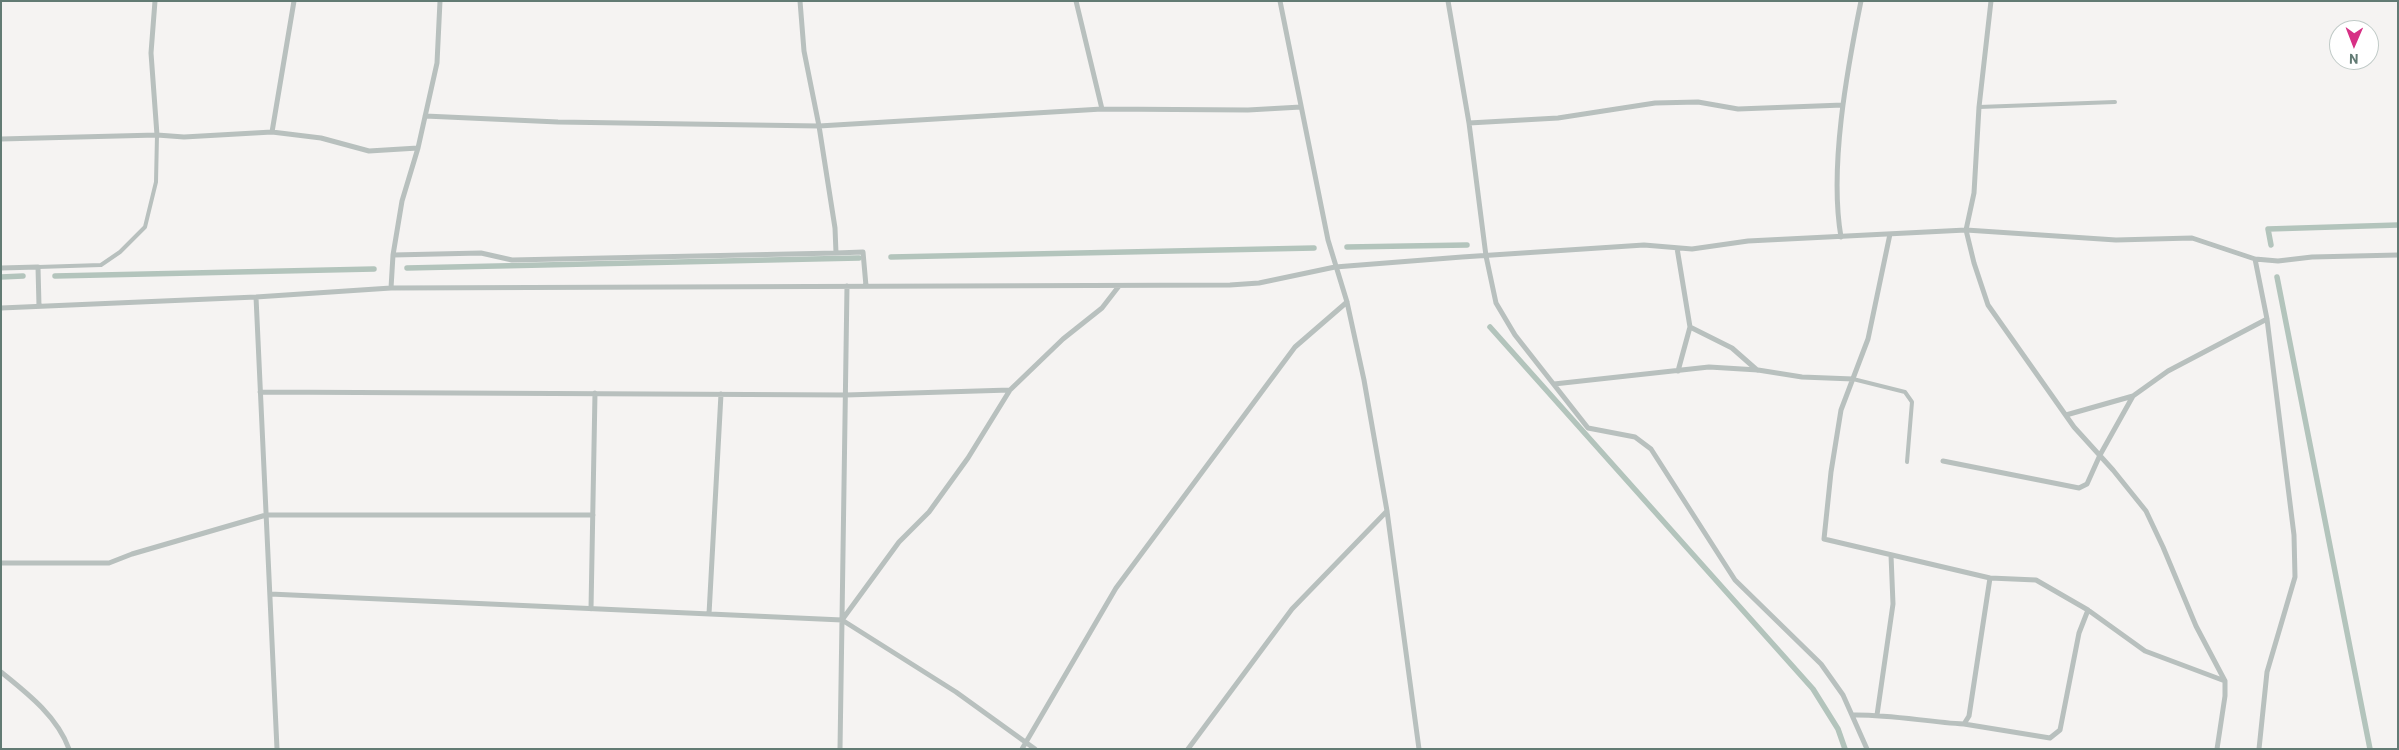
<!DOCTYPE html>
<style>
body{margin:0}
#map{position:relative;width:2399px;height:750px;overflow:hidden;background:#f5f3f2;font-family:Barlow,sans-serif}
canvas{display:block}
.frame{position:absolute;inset:0;border:2px solid #627b74;pointer-events:none}
.north{position:absolute;left:2329px;top:20px;width:50px;height:50px;box-sizing:border-box;background:#fff;border:1px solid #c0cac7;border-radius:50%;rotate:181deg;font-size:14px;font-weight:700;line-height:20px;text-align:center;color:#627b74}
.north::after{content:'';display:block;margin:auto;width:18px;height:22px;background:#d73085;clip-path:polygon(50% 0,100% 100%,50% 72%,0 100%)}
</style>
<div id="map">
<canvas width="2399" height="750"></canvas>
<div class="frame"></div>
<div class="north">N</div>
</div>
<script>
const ctx = document.querySelector('canvas').getContext('2d');
ctx.lineJoin = 'round';
function strokePath(path, color, width, dash) { ctx.strokeStyle = color; ctx.lineWidth = width; ctx.lineCap = dash ? 'butt' : 'round'; ctx.setLineDash(dash || []); ctx.stroke(path); }
const stream = new Path2D(`
 M2271 245 2268 229 2398 225
 M1347 247 1467 245
 M891 257 1314 248
 M407 268 859 258
 M55 276 374 269
 M1 277 23 276
 M2277 277 2370 749
 M1490 327 1813 689 1838 729 1845 749`);
const service = new Path2D(`
 M1979 107 2115 102
 M38 267 101 265 120 252 145 227 156 182 157 135
 M1853 379 1905 392 1912 402 1907 462`);
const minor = new Path2D(`
 M155 1 151 53 157 135
 M800 1 804 51 819 126 835 228 836 253 863 252 866 286
 M1076 1 1102 109
 M1280 1 1328 240 1347 302 1364 380 1387 511 1419 749
 M1448 1 1469 123 1486 256 1496 303 1515 335 1588 428 1635 437 1651 449 1735 580 1821 664 1843 695 1867 749
 M1991 1 1979 107 1974 193 1966 230 1974 263 1988 305 2074 427 2113 470 2146 511 2163 547 2196 626 2225 681V696L2217 749
 M425 116 558 122 819 126 1102 109 1248 110 1301 107
 M1469 123 1558 118 1655 103 1698 102 1738 109 1843 105
 M272 132 294 1
 M1 139 157 135 184 137 272 132 321 138 369 151 418 148
 M1890 234 1868 339 1841 410 1831 472 1824 539 1990 578 2036 580 2088 610 2145 651 2225 681
 M1841 237C1829 168 1847 70 1861 1
 M1677 248 1690 327 1678 371
 M393 255 481 253 512 260 836 253
 M2255 259 2267 319 2294 535 2295 577 2267 672 2259 749
 M1 268 38 267 39 306
 M391 288 393 255 402 201 418 148 437 63 440 1
 M256 297 277 749
 M1 308 256 297 391 288 1230 285 1259 283 1335 267 1462 257 1644 245 1692 249 1748 241 1966 230 2116 240 2192 238 2255 259 2278 261 2312 257 2398 255
 M1690 327 1732 348 1757 370
 M1554 384 1709 367 1758 370 1802 377 1853 379
 M260 392 846 395 1010 390
 M2066 415 2133 396
 M1943 461 2079 488 2087 484 2100 455 2133 396 2168 371 2267 319
 M1 563H109L132 554 266 515H593
 M270 594 842 620 956 692 1035 749
 M591 609 595 393
 M709 614 721 394
 M842 619 847 286
 M1 672C27 693 57 716 69 749
 M1852 715C1889 714 1926 722 1964 724L1969 716 1990 578
 M1877 715 1893 604 1891 555
 M1964 724 2050 738 2060 730 2079 633 2088 610
 M840 749 842 620 899 542 929 512 968 458 1010 390 1063 339 1102 308 1119 286
 M1022 749 1116 588 1295 347 1347 302
 M1188 749 1292 609 1387 511`);
strokePath(stream, '#b3c4bc', 5.5);
strokePath(service, '#b8c0be', 4);
strokePath(minor, '#b8c0be', 5);
</script>
